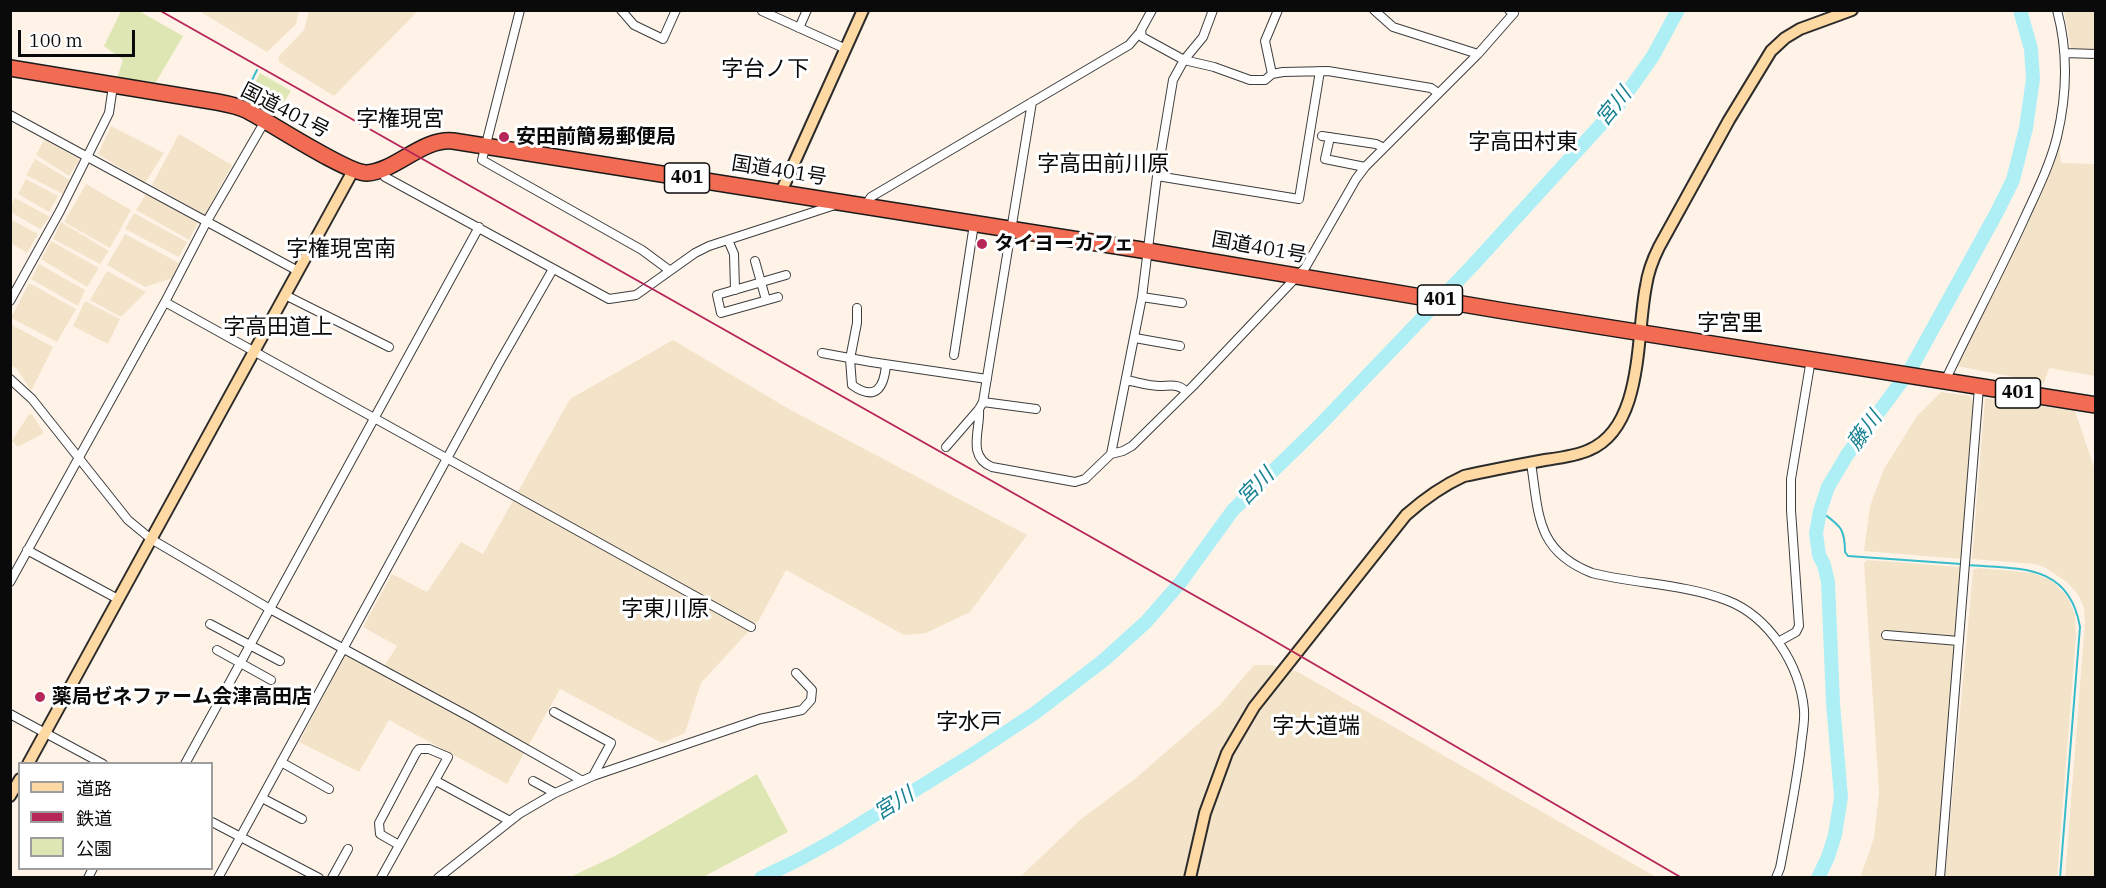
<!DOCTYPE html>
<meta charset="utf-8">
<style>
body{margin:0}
#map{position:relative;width:2106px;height:888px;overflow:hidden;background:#fff3e8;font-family:"IBM Plex Serif","Noto Sans JP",serif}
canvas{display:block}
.frame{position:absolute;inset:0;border:12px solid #0a0a0a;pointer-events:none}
.legend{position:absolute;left:18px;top:762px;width:195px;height:108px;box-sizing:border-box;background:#fff;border:2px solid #9d9d9d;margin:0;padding:8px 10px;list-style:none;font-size:18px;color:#0a0a0a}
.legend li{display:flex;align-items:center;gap:12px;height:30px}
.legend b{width:30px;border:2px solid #9d9d9d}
.scale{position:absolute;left:18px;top:30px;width:117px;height:27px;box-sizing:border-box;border:3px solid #0a0a0a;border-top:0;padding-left:8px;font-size:18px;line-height:21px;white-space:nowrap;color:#0a0a0a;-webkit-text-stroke:4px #fff;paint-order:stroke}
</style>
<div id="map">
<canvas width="2106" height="888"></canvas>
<div class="frame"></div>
<ul class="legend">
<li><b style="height:8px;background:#fed9a4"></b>道路</li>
<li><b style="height:8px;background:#b72658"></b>鉄道</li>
<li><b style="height:16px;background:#dee7b3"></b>公園</li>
</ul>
<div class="scale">100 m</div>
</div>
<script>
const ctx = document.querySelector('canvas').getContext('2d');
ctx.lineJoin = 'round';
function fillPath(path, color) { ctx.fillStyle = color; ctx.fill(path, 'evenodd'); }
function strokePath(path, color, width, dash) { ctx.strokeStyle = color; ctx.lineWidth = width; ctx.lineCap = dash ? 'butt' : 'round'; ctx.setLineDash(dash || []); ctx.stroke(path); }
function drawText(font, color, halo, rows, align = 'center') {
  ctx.font = font + ' "IBM Plex Serif","Noto Sans JP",serif'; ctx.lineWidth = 6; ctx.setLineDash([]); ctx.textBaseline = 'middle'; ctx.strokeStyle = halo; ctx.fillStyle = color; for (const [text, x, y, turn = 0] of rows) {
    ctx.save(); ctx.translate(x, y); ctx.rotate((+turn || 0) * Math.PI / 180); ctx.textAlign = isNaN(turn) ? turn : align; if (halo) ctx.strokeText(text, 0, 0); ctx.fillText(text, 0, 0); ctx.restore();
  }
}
const farmland = new Path2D(`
 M199 11H299L296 24 267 52Z
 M309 11V10L418 11 334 96 279 62V56L304 30Z
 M2064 11H2095V50L2071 49Z
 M111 126 164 153 145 183 98 154Z
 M179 134 232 165 205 215 152 185Z
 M44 140 80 159 69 176 36 155Z
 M2059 146 2061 163 2095 164V376L2049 368 2044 383 1957 366 2029 214Z
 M35 159 70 180 63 194 26 175Z
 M26 179 58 196 49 212 18 194Z
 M86 184 131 210 110 248 64 222Z
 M146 194 198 223 189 240 136 210Z
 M15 198 50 217 40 229 11 212V206Z
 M134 213 187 242 179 257 125 229Z
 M10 219 38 234 27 253 11 243Z
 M61 222 109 251 100 264 53 239Z
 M125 234 179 263 172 278 145 287 107 265Z
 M51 241 99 268 87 287 41 259Z
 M39 264 85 290 78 306 31 279Z
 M107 271 146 292 121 317 90 300Z
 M29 283 76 309 57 342 11 318Z
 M85 301 120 319 108 344 73 326Z
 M10 324 53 347 31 391 18 370 11 365Z
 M673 340 789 409 1027 535 970 612 926 633 904 635 786 570 759 620 701 683 685 733 662 743 560 689 507 784 389 720 359 772 299 742 345 655 380 673 397 646 363 627 392 574 427 592 461 542 483 554 570 399Z
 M1941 392 1970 396 1974 405 1962 559 1864 551 1870 506 1884 469 1917 416Z
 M1985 398 2075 411 2095 470V877H2065L2085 622 2084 608 2079 596 2068 583 2046 568 2035 564 1972 559Z
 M29 414H32L44 433 18 447 12 441Z
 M1867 560 1961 567 1936 877 1860 878 1874 838 1879 792 1864 563Z
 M1979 568 2032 573 2051 580 2067 596 2075 614 2076 636 2057 877H1945L1973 570Z
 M1254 665H1271L1298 672 1656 877 1019 878 1080 820 1136 778 1219 706Z`);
const green = new Path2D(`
 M121 11H139L183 36 156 82 117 78 123 60 104 46Z
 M260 73 291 91 274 117 246 100Z
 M757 774 788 832 703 877H570L617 855Z`);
const stream = new Path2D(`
 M242 100 257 70
 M1820 511C1839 525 1845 527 1845 552L1848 556 1961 564
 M1967 565C2019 569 2069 563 2080 627L2060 878`);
const river = new Path2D(`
 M761 878 800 859 836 839 970 756 1035 713 1104 660 1146 622 1180 583 1233 510 1317 428 1472 266 1617 107 1653 56 1678 10
 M1818 878 1828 857 1835 835 1841 797 1833 703 1828 582 1824 565 1819 555 1816 533 1820 511 1828 487 1847 455 1910 370 1996 214 2013 180 2026 128 2033 79 2031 49 2020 10`);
const street = new Path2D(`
 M520 10 482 160 642 250 669 270
 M621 10 634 25 663 39 676 10
 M1152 10 1141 30 1142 37 1184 60 1214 67 1250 80H1265L1272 74 1283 72 1328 71 1431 88 1438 93
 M1374 10 1393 27 1478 54
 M762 11 846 49
 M799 28 807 10
 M2065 53 2096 54
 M1272 74 1265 41 1278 10
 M10 115 298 271
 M1322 136 1376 144 1384 148
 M1330 137 1325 159 1365 167
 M1157 176 1299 199 1320 71
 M385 177 609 299 636 295 695 253 709 246 835 205
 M865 206 871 197 1129 45 1141 31
 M728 240 734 254 735 290
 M755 261 766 300
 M285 295 389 347
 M778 297 721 313 717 295 786 275
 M1142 297 1182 303
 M10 301 60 211 109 113 113 86
 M165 302 751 627
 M857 308V323L850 359 852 385C876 402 884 387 886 365
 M1135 338 1180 346
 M822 353 871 362 987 379
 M954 355 974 224
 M10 379 32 399 128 520 151 539 270 609 470 717 581 780
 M1126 380C1137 382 1149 386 1160 386 1170 386 1179 383 1186 392
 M1945 381C1971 326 2000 272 2025 217 2037 191 2050 165 2057 137 2067 95 2068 51 2057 10
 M983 402 1036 409
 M979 409C981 429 966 456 992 467L1075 482 1085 479 1111 454 1142 297 1157 176 1173 80 1184 60 1203 37 1213 10
 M946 447 979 409 983 402 1032 102
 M1111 454 1123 451 1132 446 1193 386 1305 268 1356 179 1365 167 1478 54 1514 13 1509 10
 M1531 463C1539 515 1536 551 1592 573 1636 584 1684 584 1726 600 1769 616 1800 665 1804 710 1805 722 1802 734 1801 746 1796 787 1788 827 1780 868L1776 878
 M27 550 118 599
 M10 582 165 302 207 221 265 121
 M210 624 280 661
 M1886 635 1959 641
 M1778 642 1796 632 1799 626 1791 510V479L1811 359
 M217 650 271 680
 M554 712 611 743 593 776
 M10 714 103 764
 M281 762 329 789
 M185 764 479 227
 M436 781 510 821
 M533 781 555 793
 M262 798 302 819
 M212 822 319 878
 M88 878 93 868
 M218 878 498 365 553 269
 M332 878 348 849
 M381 878 448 757 429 749H419L416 753 379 823 380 834 399 845
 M438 878 519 814 555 793 593 776 760 719 802 710 811 700 812 690 796 673
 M1940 878 1979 387`);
const secondary = new Path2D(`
 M781 192 863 10
 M28 764 354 169
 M10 796 20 779
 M1190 878 1205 813 1227 753 1254 707 1406 515C1424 499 1442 486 1464 476 1491 470 1518 465 1545 460 1559 458 1576 456 1589 450 1644 427 1636 335 1646 286 1648 272 1653 259 1659 247L1729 120 1771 51 1785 38 1800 29 1852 10`);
const highway = new Path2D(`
 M10 68 217 102C228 104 239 106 248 111 271 123 348 174 367 173 396 171 422 138 453 141L1148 251 1504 311 2096 405`);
const rail = new Path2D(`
 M159 10 1259 632 1682 878`);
const markers = [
 [504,137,6,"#b72658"],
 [982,244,6,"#b72658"],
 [40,697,6,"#b72658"]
];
const shields = [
 [687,178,45],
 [1440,300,45],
 [2018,393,45]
];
const shieldNames = [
 ["401",687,178],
 ["401",1440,300],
 ["401",2018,393]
];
const streetNames = [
 ["国道401号",285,111,27],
 ["国道401号",779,171,9],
 ["国道401号",1259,248,10]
];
const poiNames = [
 ["安田前簡易郵便局",516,137],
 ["タイヨーカフェ",994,244],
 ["薬局ゼネファーム会津高田店",52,697]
];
const waterNames = [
 ["宮川",1614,107,-51],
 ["藤川",1865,431,-54],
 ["宮川",1256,487,-46],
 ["宮川",894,804,-32]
];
const quarterNames = [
 ["字台ノ下",765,70],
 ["字権現宮",400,120],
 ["字高田村東",1523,143],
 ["字高田前川原",1103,165],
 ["字権現宮南",341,250],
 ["字宮里",1730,324],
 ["字高田道上",278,328],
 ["字東川原",665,610],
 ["字水戸",969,723],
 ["字大道端",1316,727]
];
fillPath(farmland, '#f3e3c9');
fillPath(green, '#dee7b3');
strokePath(stream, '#36bcca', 2);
strokePath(river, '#aeeff5', 14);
strokePath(street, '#3d3d3d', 10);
strokePath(secondary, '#2c2c2c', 14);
strokePath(highway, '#1b1b1b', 18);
strokePath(street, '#fff', 8);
strokePath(secondary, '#fed9a4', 10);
strokePath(highway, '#f26c53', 15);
strokePath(rail, '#b72658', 2);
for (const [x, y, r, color] of markers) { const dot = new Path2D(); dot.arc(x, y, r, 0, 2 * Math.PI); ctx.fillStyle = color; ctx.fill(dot); strokePath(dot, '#fff', 2); }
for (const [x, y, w] of shields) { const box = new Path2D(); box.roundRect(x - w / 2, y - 15, w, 30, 4.5); ctx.fillStyle = '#fff'; ctx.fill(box); strokePath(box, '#0a0a0a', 1.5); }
drawText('bold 18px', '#0a0a0a', null, shieldNames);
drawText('20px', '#0a0a0a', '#fff', streetNames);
drawText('bold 20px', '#0a0a0a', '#fff', poiNames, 'left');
drawText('italic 21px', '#178191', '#fff', waterNames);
drawText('22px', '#0a0a0a', '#fff', quarterNames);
</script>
